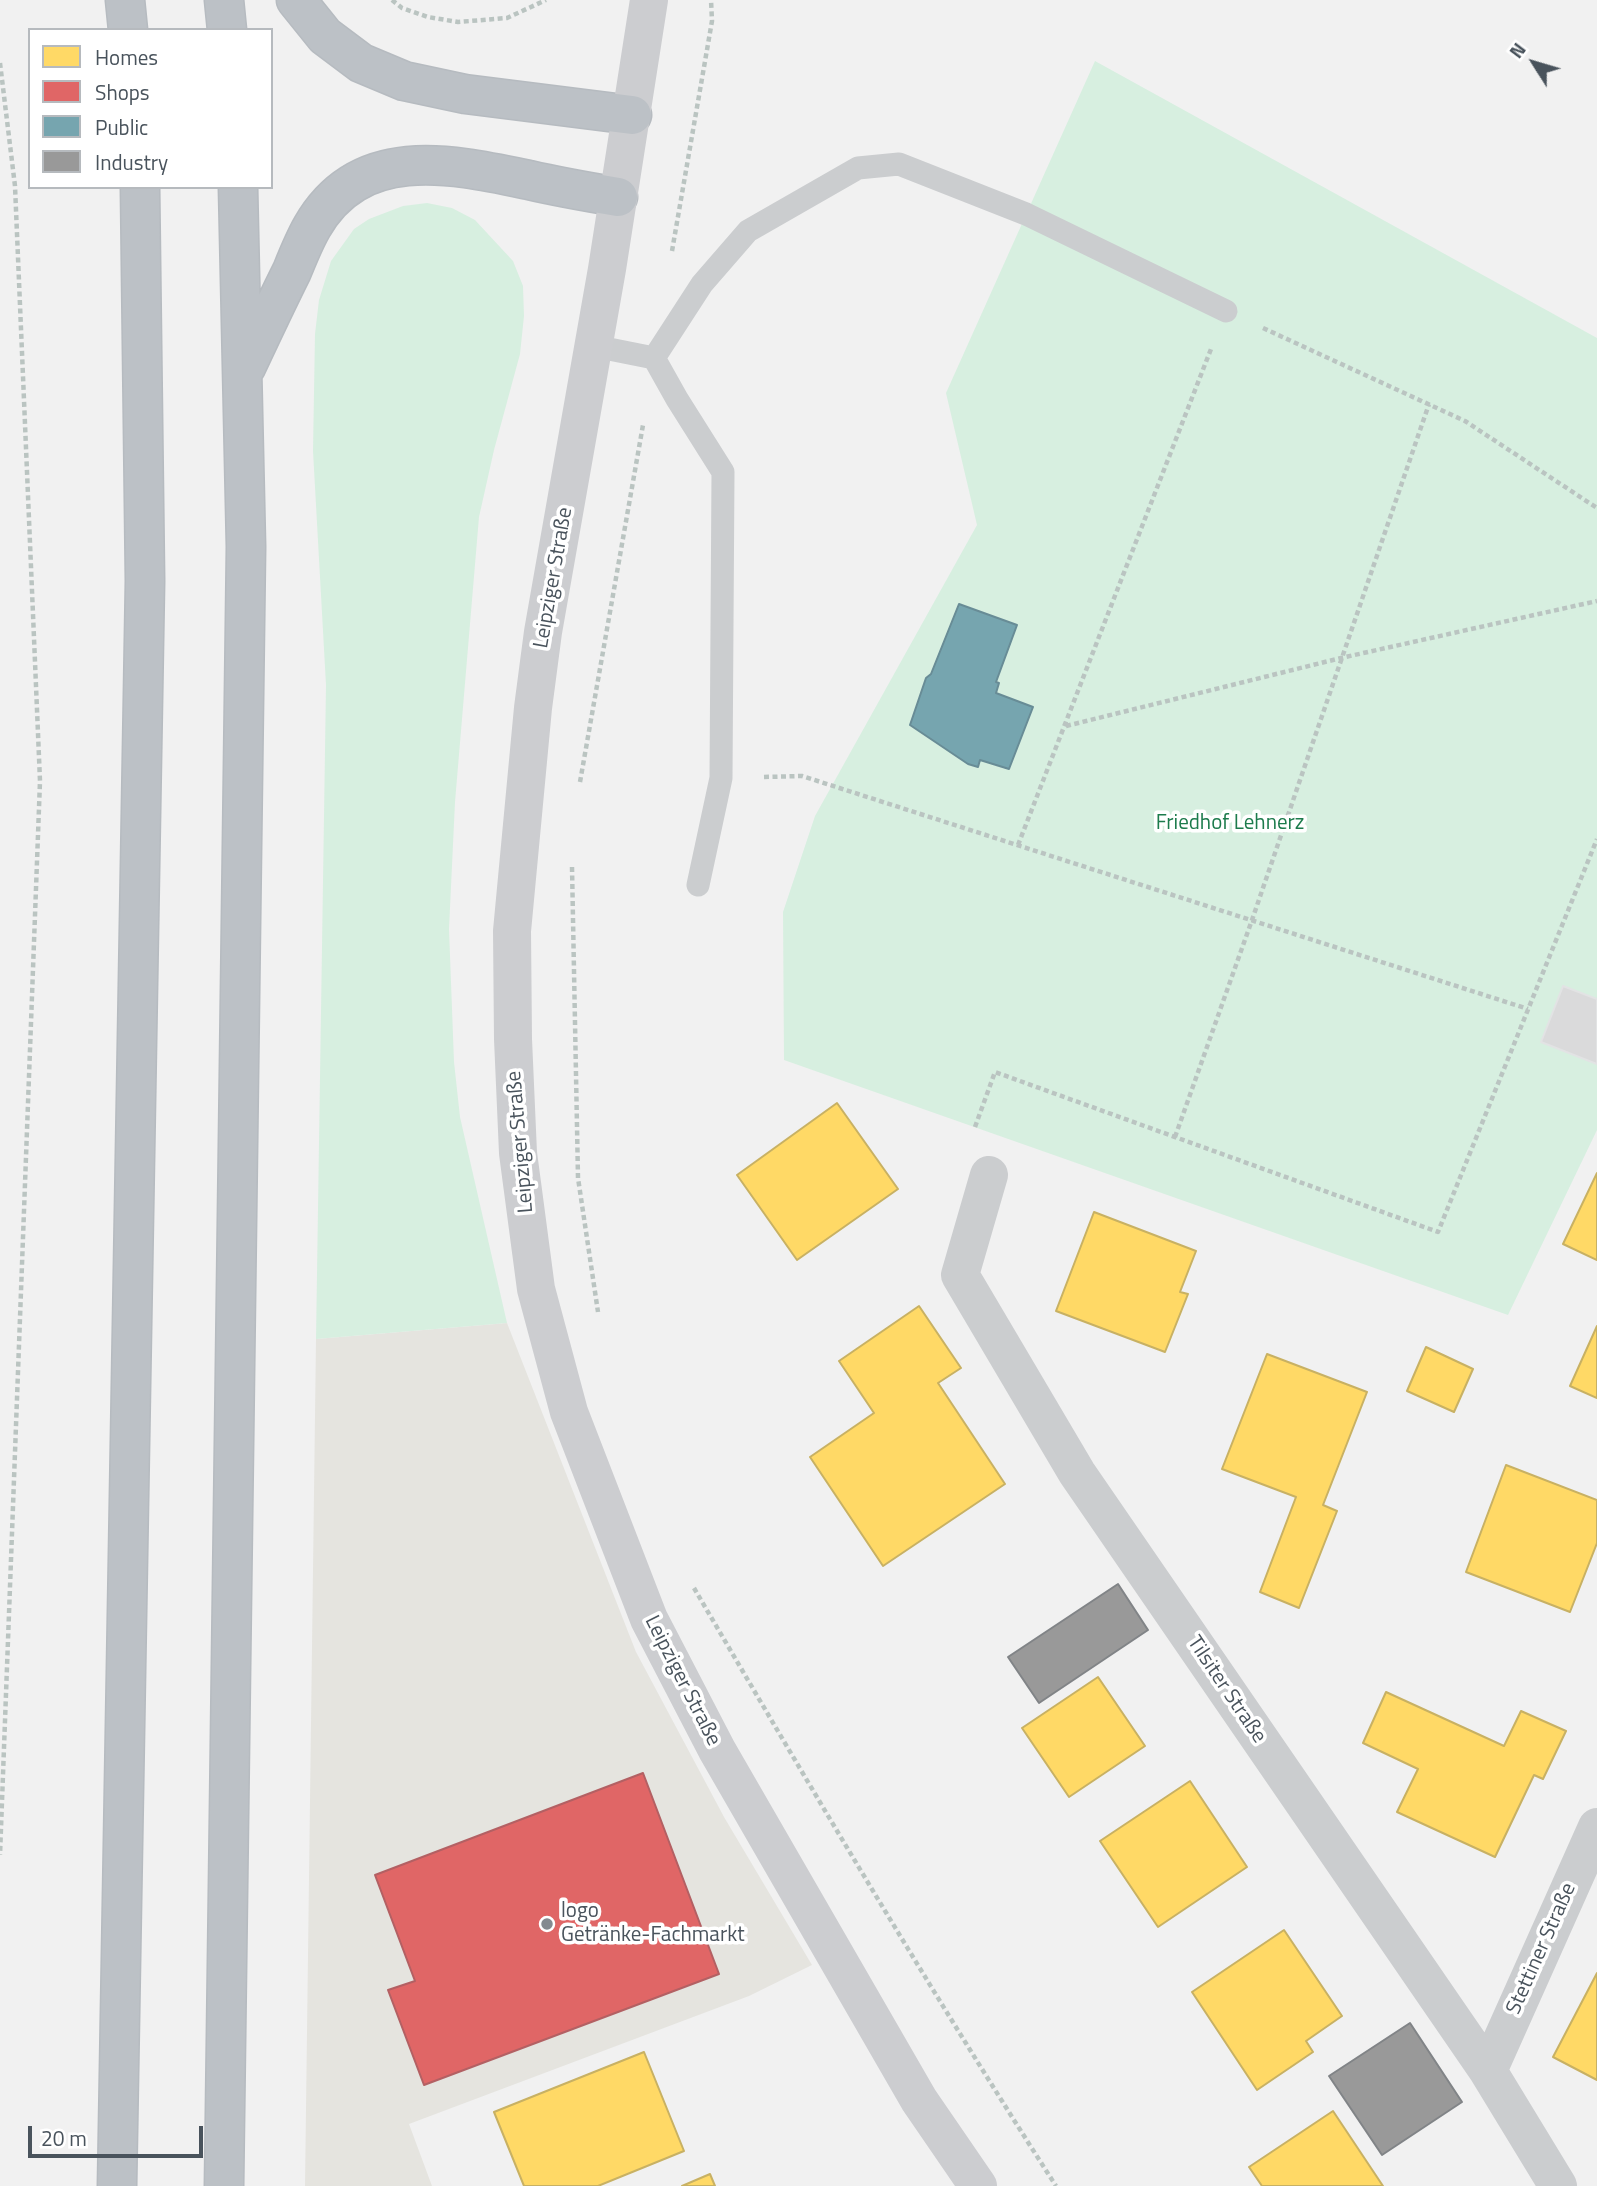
<!DOCTYPE html>
<meta charset="utf-8">
<style>
body{margin:0}
#map{position:relative;width:1597px;height:2186px;overflow:hidden;background:#f1f1f1;font-family:"Titillium Web",sans-serif}
canvas{display:block}
.legend{position:absolute;left:28px;top:28px;width:245px;height:161px;box-sizing:border-box;background:#fff;border:2px solid #b6babe;margin:0;padding:9px 12px;list-style:none;font-size:21px;color:#49535c}
.legend li{display:flex;align-items:center;gap:14px;height:35px}
.legend b{width:35px;border:2px solid #b6babe}
.north{position:absolute;left:1499px;top:28px;width:70px;height:70px;-webkit-text-stroke:5px #fff;paint-order:stroke;rotate:307deg;font-size:19px;font-weight:700;line-height:28px;text-align:center;color:#49535c}
.north::after{content:'';display:block;margin:auto;width:24px;height:32px;background:#49535c;clip-path:polygon(50% 0,100% 100%,50% 72%,0 100%)}
.scale{position:absolute;left:28px;top:2126px;width:175px;height:32px;box-sizing:border-box;border:4px solid #49535c;border-top:0;padding-left:9px;font-size:21px;line-height:24px;white-space:nowrap;color:#49535c;-webkit-text-stroke:5px #fff;paint-order:stroke}
</style>
<div id="map">
<canvas width="1597" height="2186"></canvas>
<ul class="legend">
<li><b style="height:19px;background:#ffd966"></b>Homes</li>
<li><b style="height:19px;background:#e06666"></b>Shops</li>
<li><b style="height:19px;background:#76a5af"></b>Public</li>
<li><b style="height:19px;background:#999"></b>Industry</li>
</ul>
<div class="north">N</div>
<div class="scale">20 m</div>
</div>
<script>
const ctx = document.querySelector('canvas').getContext('2d');
ctx.lineJoin = 'round';
function fillPath(path, color) { ctx.fillStyle = color; ctx.fill(path, 'evenodd'); }
function strokePath(path, color, width, dash) { ctx.strokeStyle = color; ctx.lineWidth = width; ctx.lineCap = dash ? 'butt' : 'round'; ctx.setLineDash(dash || []); ctx.stroke(path); }
function drawText(font, color, halo, rows, align = 'center') {
  ctx.font = font + ' "Titillium Web",sans-serif'; ctx.lineWidth = 7; ctx.setLineDash([]); ctx.textBaseline = 'middle'; ctx.strokeStyle = halo; ctx.fillStyle = color; for (const [text, x, y, turn = 0] of rows) {
    ctx.save(); ctx.translate(x, y); ctx.rotate((+turn || 0) * Math.PI / 180); ctx.textAlign = isNaN(turn) ? turn : align; if (halo) ctx.strokeText(text, 0, 0); ctx.fillText(text, 0, 0); ctx.restore();
  }
}
const commercial = new Path2D(`
 M507 1323 636 1652 724 1817 812 1965 749 1996 409 2124 432 2186H305L316 1339Z`);
const green = new Path2D(`
 M1095 61 1597 338V1130L1508 1315 784 1060 783 912 815 816 977 525 946 393Z
 M427 203 452 208 475 220 513 261 523 286 524 316 520 354 494 450 479 517 455 802 449 929 454 1062 460 1117 507 1323 316 1339 326 685 313 451 315 334 319 300 331 261 354 229 369 219 403 206Z`);
const homes = new Path2D(`
 M837 1103 898 1189 797 1260 737 1175Z
 M1597 1173V1260L1563 1244Z
 M1094 1212 1196 1251 1180 1292 1188 1294 1165 1352 1056 1311Z
 M919 1306 961 1368 938 1383 1005 1484 883 1566 810 1457 874 1413 839 1361Z
 M1597 1326V1398L1570 1386Z
 M1426 1347 1473 1369 1454 1412 1407 1391Z
 M1267 1354 1367 1392 1323 1505 1337 1511 1299 1608 1260 1592 1296 1497 1222 1469Z
 M1506 1465 1597 1500V1543L1570 1612 1466 1572Z
 M1098 1677 1145 1746 1069 1797 1022 1728Z
 M1386 1692 1504 1746 1521 1711 1566 1731 1543 1779 1534 1775 1495 1857 1397 1812 1418 1769 1363 1743Z
 M1190 1781 1247 1867 1158 1927 1100 1841Z
 M1284 1930 1342 2016 1306 2041 1313 2052 1257 2090 1192 1992Z
 M1597 1973V2080L1553 2057Z
 M644 2052 684 2151 598 2186H524L494 2112Z
 M1333 2111 1383 2186H1262L1249 2167Z
 M710 2174 715 2186H682Z`);
const shops = new Path2D(`
 M643 1773 719 1974 424 2085 388 1990 415 1981 375 1875Z`);
const public = new Path2D(`
 M959 604 1017 625 996 682 999 683 996 693 1033 707 1009 769 980 760 978 767 968 764 910 725 926 678 931 674Z`);
const industry = new Path2D(`
 M1118 1584 1148 1630 1039 1703 1008 1657Z
 M1410 2023 1462 2102 1382 2155 1329 2076Z`);
const building = new Path2D(`
 M1563 986 1597 999V1064L1541 1042Z`);
const path = new Path2D(`
 M392 0 402 8 428 17 458 22 507 18 546 0
 M0 63 15 186 40 781 0 1855
 M672 251 712 21 711 0
 M1263 328 1465 421 1597 508
 M1066 726 1341 658 1597 601
 M764 777 802 776 1528 1009
 M580 782 643 425
 M1018 845 1211 349
 M572 867 578 1178 598 1312
 M975 1127 995 1072 1438 1232 1597 839
 M1175 1137 1252 920 1429 404
 M694 1588C812 1790 930 1990 1056 2186`);
const lane = new Path2D(`
 M594 346 654 358 677 399 723 472 721 778 698 885
 M654 358 702 284 748 231 858 168 899 164 1026 214 1226 311`);
const street = new Path2D(`
 M989 1175 960 1275 1077 1473 1488 2071 1558 2186
 M1488 2071 1597 1827`);
const secondary = new Path2D(`
 M649 0 607 269 543 632 533 708 512 931 513 1039 518 1153 536 1289 569 1412 649 1619 717 1750 919 2100 978 2186`);
const highway = new Path2D(`
 M125 0 128 30
 M224 0 227 30
 M296 0 325 36 361 63 404 81 465 94 632 115
 M246 367C261 335 276 303 292 271 298 256 304 241 312 227 360 143 452 164 529 180 559 187 588 192 618 197
 M117 2186 145 581 140 187
 M224 2186 246 547 238 187`);
const markers = [
 [547,1924,7,"#848a90"]
];
const streetNames = [
 ["Leipziger Straße",554,578,-80],
 ["Leipziger Straße",521,1142,-95],
 ["Leipziger Straße",682,1681,63],
 ["Tilsiter Straße",1226,1690,56],
 ["Stettiner Straße",1542,1949,-66]
];
const parkNames = [
 ["Friedhof Lehnerz",1230,824]
];
const poiNames = [
 ["logo",561,1912],
 ["Getränke-Fachmarkt",561,1936]
];
fillPath(commercial, '#e5e4df');
fillPath(green, '#d7efe0');
fillPath(homes, '#ffd966');
strokePath(homes, '#c8b163', 2);
fillPath(shops, '#e06666');
strokePath(shops, '#b36063', 2);
fillPath(public, '#76a5af');
strokePath(public, '#688c96', 2);
fillPath(industry, '#999');
strokePath(industry, '#818487', 2);
fillPath(building, '#dadadb');
strokePath(building, '#e2e3e4', 2);
strokePath(highway, '#b6bbc0', 41);
strokePath(path, '#bac4c1', 4.5, [5, 3.5]);
strokePath(lane, '#cbcdcf', 23);
strokePath(street, '#cbcdcf', 38);
strokePath(secondary, '#cccdd0', 38);
strokePath(highway, '#bcc1c6', 38);
for (const [x, y, r, color] of markers) { const dot = new Path2D(); dot.arc(x, y, r, 0, 2 * Math.PI); ctx.fillStyle = color; ctx.fill(dot); strokePath(dot, '#fff', 2.5); }
drawText('21px', '#49535c', '#fff', streetNames);
drawText('21px', '#1c7b4c', '#fff', parkNames);
drawText('21px', '#49535c', '#fff', poiNames, 'left');
</script>
